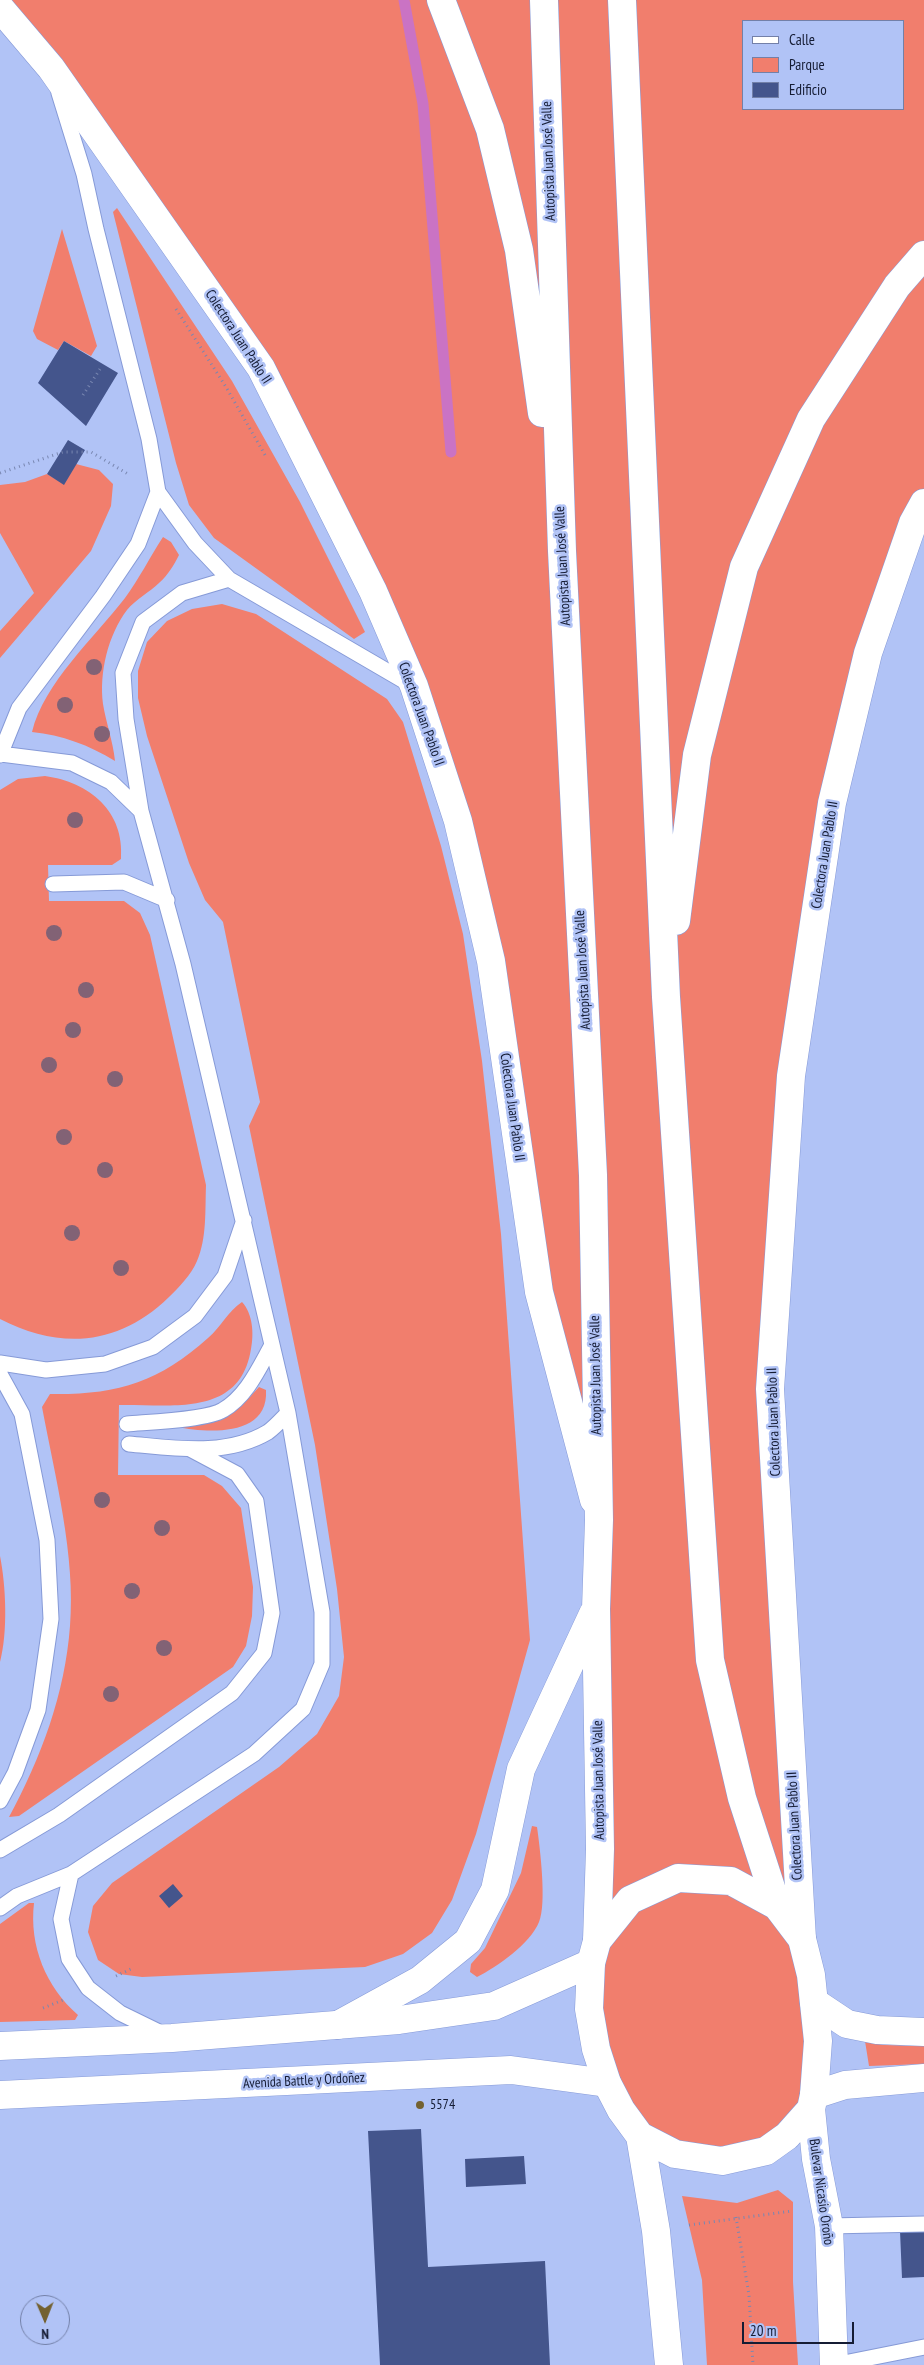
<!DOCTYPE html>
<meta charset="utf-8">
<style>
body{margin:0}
#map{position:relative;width:924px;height:2365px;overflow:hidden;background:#b1c3f6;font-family:"PT Sans Narrow",sans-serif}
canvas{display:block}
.legend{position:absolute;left:742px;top:20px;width:162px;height:90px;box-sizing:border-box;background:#b1c3f6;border:1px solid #7380a8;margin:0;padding:6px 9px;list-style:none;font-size:15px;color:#151c34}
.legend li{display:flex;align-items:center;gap:10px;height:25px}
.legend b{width:25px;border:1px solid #7380a8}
.north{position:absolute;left:20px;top:2295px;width:50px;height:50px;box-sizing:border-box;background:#b1c3f6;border:1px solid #7380a8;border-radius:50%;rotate:179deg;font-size:14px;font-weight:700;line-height:20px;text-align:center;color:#151c34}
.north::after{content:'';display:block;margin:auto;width:18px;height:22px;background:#736130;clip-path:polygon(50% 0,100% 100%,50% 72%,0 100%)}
.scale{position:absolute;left:742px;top:2322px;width:112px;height:22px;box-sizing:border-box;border:2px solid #151c34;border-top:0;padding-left:6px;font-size:15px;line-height:18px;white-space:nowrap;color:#151c34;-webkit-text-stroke:4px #b1c3f6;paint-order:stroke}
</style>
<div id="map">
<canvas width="924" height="2365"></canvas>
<ul class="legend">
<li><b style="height:6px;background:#fff"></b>Calle</li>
<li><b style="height:14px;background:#f17e6d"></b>Parque</li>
<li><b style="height:14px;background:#44558c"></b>Edificio</li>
</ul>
<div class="north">N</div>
<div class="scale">20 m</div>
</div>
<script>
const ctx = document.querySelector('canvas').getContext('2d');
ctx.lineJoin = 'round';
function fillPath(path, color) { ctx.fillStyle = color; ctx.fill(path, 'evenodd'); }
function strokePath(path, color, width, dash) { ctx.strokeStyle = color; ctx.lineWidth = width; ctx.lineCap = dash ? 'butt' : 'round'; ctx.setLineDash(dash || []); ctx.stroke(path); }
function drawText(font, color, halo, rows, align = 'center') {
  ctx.font = font + ' "PT Sans Narrow",sans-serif'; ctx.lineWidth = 5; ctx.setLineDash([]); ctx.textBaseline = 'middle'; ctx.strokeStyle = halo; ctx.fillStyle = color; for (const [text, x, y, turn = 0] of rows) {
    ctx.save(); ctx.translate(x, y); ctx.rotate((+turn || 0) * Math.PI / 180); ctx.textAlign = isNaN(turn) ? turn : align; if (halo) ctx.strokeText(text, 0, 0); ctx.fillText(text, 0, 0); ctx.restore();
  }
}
const green = new Path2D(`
 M0 0H924V503L832 803 770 1389 811 2109 722 2161 640 2136 596 2049 599 1520 458 821 261 368ZM743 21H903V109H743Z
 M117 208 232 381 300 502 365 632 354 639 214 538 189 505 176 463 113 212Z
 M62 229 97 346 91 356 64 341 58 350 37 339 33 331Z
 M76 464 99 470 113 484 111 506 91 551 0 658V631L34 593 0 533V485L25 482 47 474 64 484Z
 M163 537 171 542 179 555C174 565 168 575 159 583 150 592 136 599 127 610 108 635 99 673 103 704 106 723 113 741 115 761 89 745 62 735 32 732 44 683 94 638 125 598 139 579 150 557 163 537Z
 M222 604 256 614 387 699 403 722 441 846 463 934 482 1061 501 1234 530 1640 476 1834 452 1900 432 1933 403 1954 365 1967 142 1977 119 1974 98 1960 88 1932 93 1906 112 1883 279 1767 317 1734 339 1696 344 1657 337 1589 315 1445 249 1126 260 1102 223 922 205 900 189 863 147 736 138 698V671L147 642 167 621 192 609Z
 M45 776C89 782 125 811 121 859L112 865H48L49 901H124L140 913 150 935 206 1185C205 1210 207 1238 197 1261 191 1275 179 1287 169 1297 119 1346 60 1350 0 1319V790L18 779Z
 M242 1302C253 1314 254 1334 251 1349 240 1418 171 1404 119 1405L118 1475H204L222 1486 241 1508 253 1587 252 1616 246 1646 233 1667 19 1816 9 1817C41 1758 65 1694 70 1626 76 1557 55 1476 42 1407L50 1394C116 1395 158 1383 208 1338 221 1327 228 1311 242 1302Z
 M259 1387 266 1390C269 1437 208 1433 177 1427 215 1424 233 1417 259 1387Z
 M0 1556C6 1586 8 1632 0 1662Z
 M532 1826 537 1827C540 1848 547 1904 539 1922 530 1944 497 1967 477 1977L470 1972 471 1964 485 1948 521 1873Z
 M29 1903H34C29 1946 46 1987 78 2015L75 2020 0 2022V1924Z
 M865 2041 884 2045 924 2046V2064L869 2066Z
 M778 2190 793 2202V2282L798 2365H707L702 2280 682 2196 737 2203Z`);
const stream = new Path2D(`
 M404 0 423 104 451 452`);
const building = new Path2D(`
 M64 341 118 373 86 426 38 383Z
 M68 440 85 450 64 485 47 474Z
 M173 1884 183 1896 169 1908 159 1896Z
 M421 2129 428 2267 545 2261 550 2365H380L368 2131Z
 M524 2156 526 2184 466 2187 465 2159Z
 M924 2230V2277L902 2278 900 2231Z`);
const path = new Path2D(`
 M176 309 226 387 265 455
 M83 395 102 366
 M0 473 63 452H91L128 474
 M116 1976 131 1969
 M43 2008 63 2000
 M736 2217 749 2295 753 2365
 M689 2225 792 2211`);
const lane = new Path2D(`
 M59 93 84 174 96 229 149 439 158 492 195 543 229 579 411 685
 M0 754 72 763 111 782 141 811
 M0 755 19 708 103 596 138 544 158 492
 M53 884 124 882 167 900
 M0 1363 46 1370 105 1364 153 1347 195 1316 225 1276 244 1220
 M0 1374 22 1414 47 1540 51 1619 38 1710 15 1773 0 1801
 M127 1424C149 1422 207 1420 223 1410 247 1396 259 1368 272 1345
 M129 1444C175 1448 226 1457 268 1432 275 1427 282 1419 288 1413
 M0 1850 59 1815 232 1693 264 1653 272 1613 256 1501 237 1474 190 1449
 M71 1874 61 1919 69 1959 88 1988 120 2013 163 2034
 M0 1908 17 1896 71 1874 254 1754 303 1709 322 1664V1612L288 1413 183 964 141 811 126 719 123 673 143 622 182 593 229 579
 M829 2226 924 2224
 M834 2365 924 2347`);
const secondary = new Path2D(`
 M0 8 51 68 261 368 373 591 414 686 458 821 491 961 539 1292 594 1500
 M802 1939 770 1389 791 1076 832 803 868 653 913 523 924 503
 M814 2002 847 2024 877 2030 924 2032
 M0 2046 172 2038 399 2020 494 2006 591 1963
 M0 2095 511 2070 607 2083
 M814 2095 845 2085 924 2078`);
const primary = new Path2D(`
 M678 1878 731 1881 777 1906 802 1939 811 1975 818 2041 814 2095 811 2109 787 2136 766 2151 722 2161 675 2154 640 2136 621 2110 607 2083 596 2049 589 2009 591 1963 597 1941 630 1900Z
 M811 2109 816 2159 829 2226 834 2365
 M640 2136 656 2231 669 2365`);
const highway = new Path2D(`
 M441 0 490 129 519 250 542 413
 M544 0 562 551 593 1175 599 1520 596 1609 600 1849 597 1941
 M622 0 666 997 710 1660 742 1798 777 1906
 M676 921 697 755 744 567 811 419 897 286 924 255
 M338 2025 420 1980 468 1941 495 1890 521 1769 593 1614`);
const trees = [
 [94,667],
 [65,705],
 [102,734],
 [75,820],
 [54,933],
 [86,990],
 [73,1030],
 [49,1065],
 [115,1079],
 [64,1137],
 [105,1170],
 [72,1233],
 [121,1268],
 [102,1500],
 [162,1528],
 [132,1591],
 [164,1648],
 [111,1694]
];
const markers = [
 [420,2105,5,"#736130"]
];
const streetNames = [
 ["Autopista Juan José Valle",549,161,-92],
 ["Colectora Juan Pablo II",238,337,57],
 ["Autopista Juan José Valle",563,566,-93],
 ["Colectora Juan Pablo II",421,714,70],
 ["Colectora Juan Pablo II",825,855,-81],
 ["Autopista Juan José Valle",583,970,-93],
 ["Colectora Juan Pablo II",512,1107,82],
 ["Autopista Juan José Valle",596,1375,-91],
 ["Colectora Juan Pablo II",774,1422,-92],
 ["Autopista Juan José Valle",599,1780,-91],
 ["Colectora Juan Pablo II",795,1826,-93],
 ["Avenida Battle y Ordoñez",304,2081,-3],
 ["Bulevar Nicasio Oroño",821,2192,82]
];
const poiNames = [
 ["5574",430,2105]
];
fillPath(green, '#f17e6d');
strokePath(stream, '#ca73c4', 11);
fillPath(building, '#44558c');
strokePath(lane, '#869ad7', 17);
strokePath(secondary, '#869ad7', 29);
strokePath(primary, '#869ad7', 29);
strokePath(highway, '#869ad7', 29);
strokePath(path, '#7987b1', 3, [1, 4]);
strokePath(lane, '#fff', 15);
strokePath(secondary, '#fff', 28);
strokePath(primary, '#fff', 28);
strokePath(highway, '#fff', 28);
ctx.fillStyle = '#826275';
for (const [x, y] of trees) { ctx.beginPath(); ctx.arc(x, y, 8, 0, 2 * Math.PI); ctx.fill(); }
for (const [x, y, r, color] of markers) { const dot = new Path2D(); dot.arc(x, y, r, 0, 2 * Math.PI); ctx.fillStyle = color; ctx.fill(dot); strokePath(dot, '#b1c3f6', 2); }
drawText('14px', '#151c34', '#b1c3f6', streetNames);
drawText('14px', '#151c34', '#b1c3f6', poiNames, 'left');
</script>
